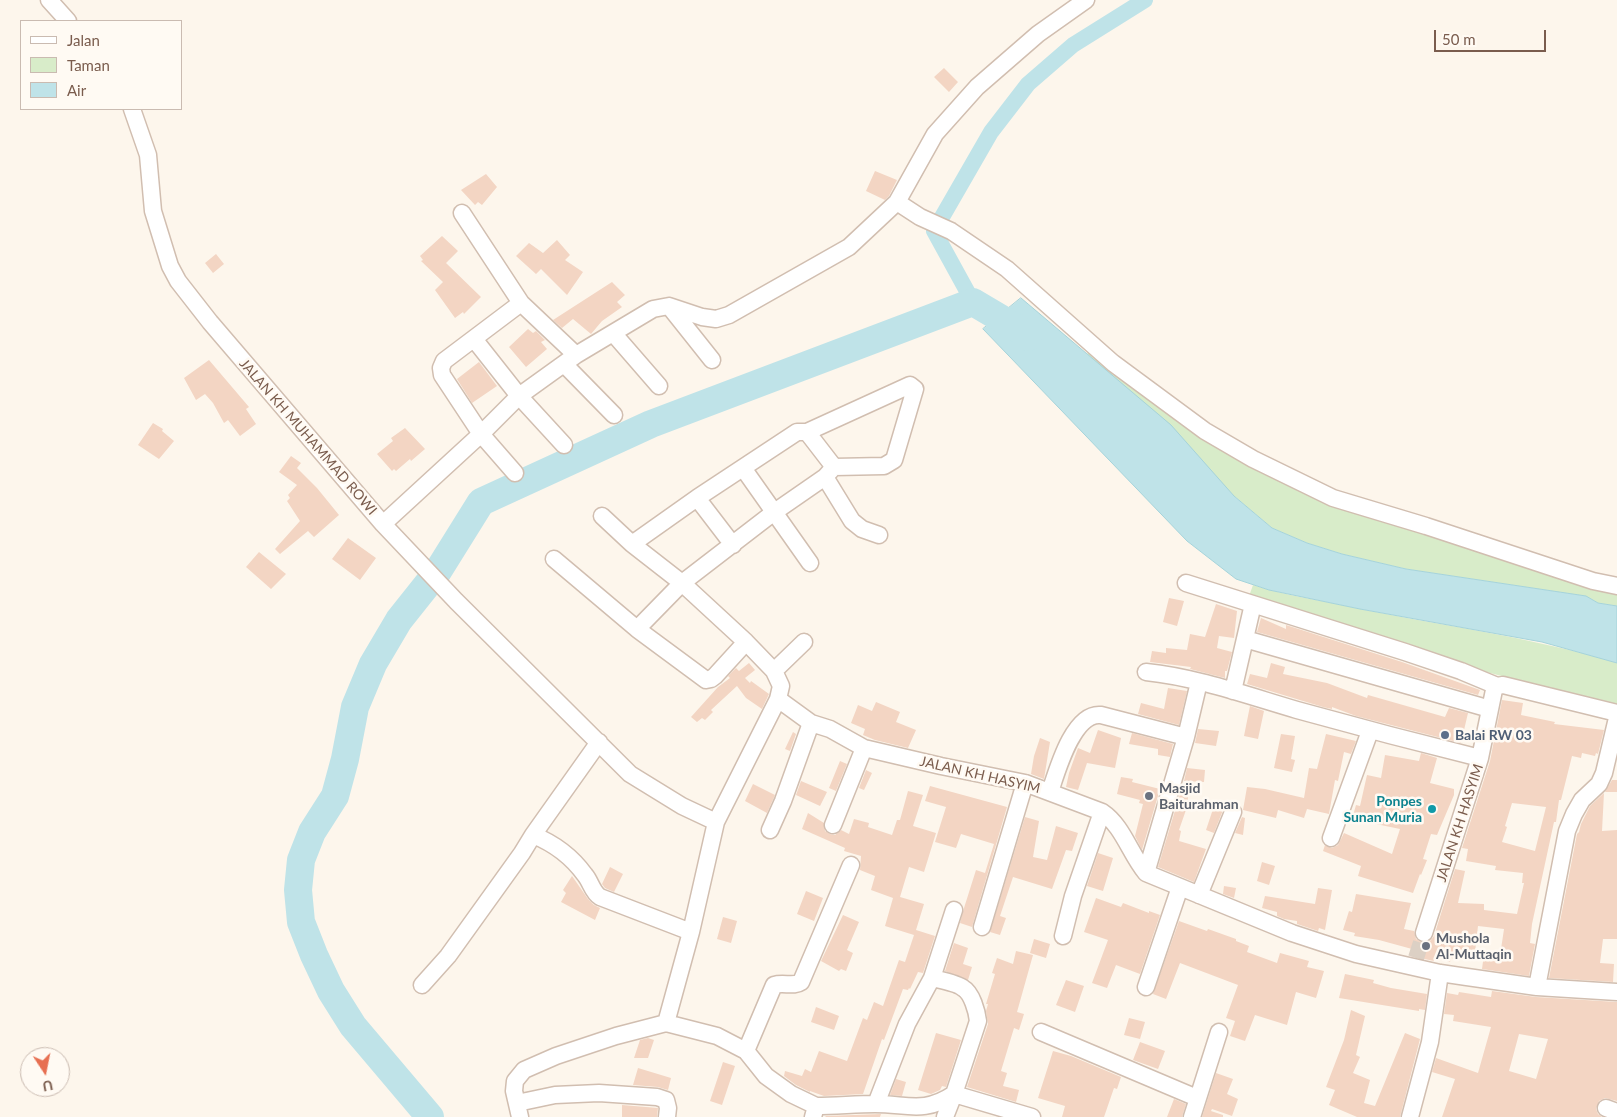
<!DOCTYPE html>
<style>
body{margin:0}
#map{position:relative;width:1617px;height:1117px;overflow:hidden;background:#fdf6ec;font-family:Lato,sans-serif}
canvas{display:block}
.legend{position:absolute;left:20px;top:20px;width:162px;height:90px;box-sizing:border-box;background:#fffaf3;border:1px solid #cabbb1;margin:0;padding:6px 9px;list-style:none;font-size:15px;color:#7a5c4d}
.legend li{display:flex;align-items:center;gap:10px;height:25px}
.legend b{width:25px;border:1px solid #cabbb1}
.north{position:absolute;left:20px;top:1047px;width:50px;height:50px;box-sizing:border-box;background:#fffaf3;border:1px solid #cabbb1;border-radius:50%;rotate:169deg;font-size:14px;font-weight:700;line-height:20px;text-align:center;color:#7a5c4d}
.north::after{content:'';display:block;margin:auto;width:18px;height:22px;background:#e76f51;clip-path:polygon(50% 0,100% 100%,50% 72%,0 100%)}
.scale{position:absolute;left:1434px;top:30px;width:112px;height:22px;box-sizing:border-box;border:2px solid #7a5c4d;border-top:0;padding-left:6px;font-size:15px;line-height:18px;white-space:nowrap;color:#7a5c4d;-webkit-text-stroke:4px #fffaf3;paint-order:stroke}
</style>
<div id="map">
<canvas width="1617" height="1117"></canvas>
<ul class="legend">
<li><b style="height:6px;background:#fff"></b>Jalan</li>
<li><b style="height:14px;background:#d8ecc9"></b>Taman</li>
<li><b style="height:14px;background:#bfe3e8"></b>Air</li>
</ul>
<div class="north">U</div>
<div class="scale">50 m</div>
</div>
<script>
const ctx = document.querySelector('canvas').getContext('2d');
ctx.lineJoin = 'round';
function fillPath(path, color) { ctx.fillStyle = color; ctx.fill(path, 'evenodd'); }
function strokePath(path, color, width, dash) { ctx.strokeStyle = color; ctx.lineWidth = width; ctx.lineCap = dash ? 'butt' : 'round'; ctx.setLineDash(dash || []); ctx.stroke(path); }
function drawText(font, color, halo, rows, align = 'center') {
  ctx.font = font + ' Lato,sans-serif'; ctx.lineWidth = 5; ctx.setLineDash([]); ctx.textBaseline = 'middle'; ctx.strokeStyle = halo; ctx.fillStyle = color; for (const [text, x, y, turn = 0] of rows) {
    ctx.save(); ctx.translate(x, y); ctx.rotate((+turn || 0) * Math.PI / 180); ctx.textAlign = isNaN(turn) ? turn : align; if (halo) ctx.strokeText(text, 0, 0); ctx.fillText(text, 0, 0); ctx.restore();
  }
}
const green = new Path2D(`
 M1091 350 1301 489 1617 589V606L1598 603 1585 596 1406 569 1342 554 1307 543 1272 528 1234 496 1087 354Z
 M1253 585C1283 595 1315 599 1346 606 1436 625 1528 636 1617 663V707L1453 663 1247 602Z`);
const water = new Path2D(`
 M1021 298 1171 425 1234 496 1272 528 1307 543 1342 554 1406 569 1586 596 1598 603 1617 606V663L1542 642 1360 609 1269 590 1236 579 1187 541 983 329Z`);
const canal = new Path2D(`
 M973 302 934 231 991 132 1028 84 1073 45 1145 0`);
const river = new Path2D(`
 M430 1117 353 1026 331 991 314 955 301 922 298 890 301 860 312 832 335 796 345 759 355 707 373 664 399 620 438 571 481 502 651 424 973 302 1022 331 1028 337`);
const building = new Path2D(`
 M944 68 958 82 949 92 934 77Z
 M875 171 897 180 889 196 885 200 866 191Z
 M486 174 497 187 482 205 478 202 475 205 461 190Z
 M442 236 458 251 446 263 481 297 464 314 463 312 455 318 435 290 443 282 421 261 423 260 420 256Z
 M557 240 570 255 565 260 583 272 567 295 541 269 536 274 516 256 529 243 543 253Z
 M216 254 224 264 213 273 205 263Z
 M612 282 625 295 617 302 622 307 602 321 591 334 573 319 562 328 553 320Z
 M528 329 533 333 536 331 545 340 541 342 547 349 526 367 509 347Z
 M209 360 249 407 246 409 256 424 240 436 228 420 224 423 213 403 205 394 196 400 184 378Z
 M479 362 497 386 472 403 457 379Z
 M153 423 163 429 162 431 174 441 159 459 138 445Z
 M405 428 425 449 411 461 410 459 396 471 394 469 392 471 377 454 393 441 391 438Z
 M291 456 301 463 297 468 317 488 339 515 314 537 308 531 280 554 275 549 300 521 287 501 290 498 288 495 297 485 279 472Z
 M348 538 376 558 360 580 332 559Z
 M259 552 286 574 271 589 246 567Z
 M1169 598 1184 601 1177 626 1163 622Z
 M1216 604 1237 611 1234 638 1219 636 1217 648 1232 652 1227 671H1225V678L1190 669 1191 667 1150 662 1152 651 1166 653V648L1187 650 1190 634 1205 637Z
 M1261 618 1286 629V625L1402 662 1480 690 1478 695 1257 632Z
 M749 663 755 670 745 678 750 683 751 681 769 694 762 709 746 698 737 686 711 710 713 712 705 720 702 718 697 722 691 717 718 687 730 678 728 676 736 668 739 671Z
 M1271 663 1285 667 1283 674 1327 683 1367 698 1368 695 1445 717 1449 708 1468 713 1461 743 1356 716 1332 707V709L1323 707 1247 684 1250 674 1267 678Z
 M1168 688 1187 691 1179 725 1138 714 1141 703 1164 709Z
 M1502 700 1523 703 1521 715 1555 722 1554 724 1604 730 1598 754 1596 753 1595 756 1582 753 1581 758 1572 756 1561 800H1559L1556 822H1554L1532 924 1530 943 1535 944 1529 976 1482 969 1484 954 1500 956 1504 929 1478 926 1474 961 1451 958 1450 962 1435 957 1434 961 1410 956 1412 949 1379 940 1354 936 1355 933 1343 930 1349 911 1352 912 1356 894 1411 903 1404 929 1414 931 1416 939 1421 942 1426 943 1430 941 1434 936 1455 869 1465 871 1458 903 1484 904V910L1517 914 1524 883H1522L1523 873 1495 870 1496 866 1466 861 1468 849 1462 848 1490 761ZM1512 803 1546 807 1535 851 1502 842 1507 827 1505 826Z
 M876 702 900 712 896 722 916 730 908 748 875 740 863 735 865 729 851 723 858 705 872 711Z
 M1250 706 1264 711 1258 739 1244 736Z
 M1198 729 1219 731 1216 746 1195 743Z
 M1098 730 1121 738 1115 768 1087 763 1078 790 1066 787 1069 773 1078 748 1090 753Z
 M793 732 796 734 790 751 785 749Z
 M1132 733 1173 744 1170 757 1158 755V749L1129 744Z
 M1281 734 1295 736 1291 759 1295 760 1292 772 1274 768Z
 M1326 734 1356 741 1351 754 1344 752 1338 781 1335 780 1329 814 1307 809 1304 818 1278 810 1276 818 1243 810 1247 787 1265 789 1304 798 1309 768 1317 769Z
 M1040 738 1050 742 1044 779 1031 774 1034 756Z
 M1421 753 1437 758 1430 783 1454 789V795L1437 835 1431 834 1423 859 1427 860 1421 875 1420 874 1413 893 1358 876 1361 866 1323 851 1325 845 1332 848 1338 845 1344 833 1392 854 1400 829 1352 819 1356 805 1360 806 1367 775 1381 778 1385 755 1419 761Z
 M840 761 847 764 836 791 829 788Z
 M1187 768 1205 770 1204 782 1184 781Z
 M866 770 872 773 864 790 859 788Z
 M1121 777 1133 779 1132 782 1160 789 1142 850 1135 836 1143 804 1139 803 1140 800 1117 794Z
 M1612 780H1617V792H1605Z
 M801 781 827 792 820 806 796 795Z
 M753 784 775 795 767 813 745 801Z
 M930 786 1007 807 972 927 960 923 964 908 976 870 985 873 994 844 961 834 956 848 935 842 946 807 925 801Z
 M908 791 923 795 913 826 936 833 924 872 909 867 900 897 924 904 916 930 935 936 923 973 918 972 910 989 909 988 908 990 903 989 884 1040 882 1039 863 1094 824 1096 810 1091V1092L796 1085 784 1076 785 1071 802 1076 805 1069 811 1072 819 1051 847 1061 863 1018 867 1020 874 1002 883 1006 899 960 905 962 914 935 885 926 893 898 871 890 875 876 860 870 861 856 844 851 845 848 802 829 808 813 824 823 825 831 830 834 835 835 841 830 849 834 854 819 869 823 868 827 892 835 897 820H900Z
 M1604 793 1602 831 1617 830V939H1603L1600 963 1614 964 1613 982 1549 978 1577 834 1579 832 1581 824 1590 806Z
 M1180 794 1188 797 1187 807 1179 830 1181 831 1179 841 1206 849 1194 882 1158 867Z
 M1214 806 1223 810 1214 833 1206 830Z
 M1025 817 1039 821 1033 857 1047 860 1056 826 1078 833 1072 851 1066 850 1052 889 1013 877 1000 916 1006 918 1000 935 990 932Z
 M1242 817 1245 818 1243 835 1235 833Z
 M1098 853 1113 858 1103 891 1087 886Z
 M1262 862 1275 866 1269 885 1257 881Z
 M610 867 623 874 614 892 605 888 602 884Z
 M572 876 588 899 594 905 600 908 595 920 561 902 566 893 563 890Z
 M1224 886 1236 888 1234 898 1223 894Z
 M1318 888 1332 890 1325 930 1319 928 1318 931 1297 924V921L1284 919 1277 916V912L1262 908 1265 896 1315 904Z
 M806 891 823 898 814 921 797 914Z
 M1096 898 1121 907 1123 903 1149 913V911L1160 915 1140 974 1116 965 1107 988 1092 983 1108 940 1084 932Z
 M843 915 859 922 847 950 853 953 846 971 841 969 839 971 821 961Z
 M723 917 737 921 731 943 717 939Z
 M1179 921 1207 931 1208 929 1236 939V941L1249 946 1247 952 1277 963 1280 953 1309 961 1307 967 1324 971 1316 998 1296 992 1287 1025 1255 1015 1245 1041 1230 1036 1235 1021 1226 1018 1238 985 1180 963 1166 999 1153 994Z
 M1034 939 1050 944 1046 958 1030 953Z
 M954 943 968 948 963 964 972 967 968 980 945 971Z
 M1016 951 1033 955 1017 1012 1024 1014 1019 1030 1014 1028 1001 1071 1007 1073 1003 1086 1019 1090 1016 1102 967 1087 988 1024 986 1011 988 1004H986L995 974 992 973 997 958 1013 964Z
 M1345 974 1374 980 1373 983 1391 988 1427 994 1425 1010 1419 1009V1011L1339 998Z
 M1066 980 1084 986 1075 1012 1056 1005Z
 M1492 991 1536 997 1617 1002V1101L1605 1098 1599 1101 1596 1109 1598 1114 1602 1117H1442L1455 1079 1432 1072 1436 1058 1478 1073 1491 1027 1453 1021 1454 1015 1444 1014 1447 993 1458 995 1459 992 1491 997ZM1519 1034 1548 1039 1536 1079 1509 1071Z
 M816 1007 839 1016 834 1030 811 1022Z
 M1351 1010 1365 1016 1356 1055 1360 1057 1353 1073 1370 1080 1364 1103 1375 1106 1405 1033 1420 1039 1400 1117H1357L1329 1105 1335 1090 1326 1087 1344 1040Z
 M1129 1018 1145 1022 1140 1039 1124 1035Z
 M936 1033 961 1040 946 1087 942 1086 940 1090 931 1094 918 1090Z
 M648 1038 654 1040 648 1058H634L640 1040Z
 M1140 1042 1165 1051 1158 1069 1133 1060Z
 M1053 1051 1071 1056 1121 1077 1117 1089 1114 1088 1104 1117H1062L1065 1106 1038 1098Z
 M723 1062 735 1066 722 1105 710 1101Z
 M638 1068 671 1078 668 1090 658 1087 633 1085Z
 M1216 1073 1233 1079 1227 1094 1238 1099 1232 1116 1212 1109 1211 1111 1223 1115V1117H1202Z
 M896 1079 906 1082 902 1096 890 1095Z
 M1174 1099 1186 1104 1182 1117H1167Z
 M622 1105 658 1108 657 1117H622Z
 M881 1114 880 1117H825L826 1116Z`);
const streetTunnel = new Path2D(`
 M1416 958 1424 933`);
const street = new Path2D(`
 M49 0 68 21
 M132 109 148 155 153 211 170 266 178 281 210 322 383 524 481 434 519 396 576 355 653 309 669 306 702 317 716 319 729 315 849 247 897 202 935 134 977 87 1038 34 1086 0
 M897 202 920 217 951 231 1007 269 1113 363 1205 431 1253 459 1333 498 1426 526 1593 581 1617 586
 M462 213 521 303 576 355
 M669 306 712 360
 M613 333 659 386
 M474 339 519 396 564 445
 M564 364 614 415
 M743 468 810 563
 M515 473 481 434 442 375 441 368 444 361 521 303
 M825 477 852 521 862 529 879 535
 M697 498 797 432H807L834 467
 M602 516 632 544 682 583 746 642 774 671 781 686 778 699 716 822 691 932 666 1023
 M383 524 456 601 630 774 682 806 716 822
 M632 544 697 498 733 545
 M554 559 637 629 706 680 711 679 715 676 746 642
 M1186 583 1405 652 1461 671 1497 686
 M637 629 682 583 773 513 825 477 834 467 884 466 894 460 915 389 910 385 807 432
 M1245 639 1490 709
 M774 671 804 642
 M1146 672C1196 677 1249 696 1297 710 1358 727 1419 743 1480 758
 M1233 691 1253 604
 M778 699 811 723 830 729 864 748 941 766 1025 783 1102 812C1123 826 1130 854 1146 873L1292 933 1356 954 1440 973 1467 977 1537 987 1617 992
 M1050 792C1057 771 1073 712 1101 715L1186 737
 M833 825 864 748
 M770 830 783 801 811 723
 M533 835 599 742
 M1331 838 1370 731
 M1146 873 1186 737 1199 682
 M1199 895 1233 812
 M982 927 1025 783
 M1424 933 1480 758 1494 690 1497 686 1503 685 1617 713
 M1063 936 1073 896 1102 812
 M932 978C940 980 957 983 963 988 972 993 977 1012 978 1021L954 1094 945 1117
 M422 985 448 956 522 853 533 835C553 843 572 857 585 875 591 882 592 892 600 897L691 932
 M1146 987 1180 887
 M1537 987 1567 831 1574 814 1582 800 1599 784 1604 773 1617 718
 M1041 1032 1197 1098
 M746 1051 774 985C783 982 794 987 801 982L851 865
 M954 1094 1032 1117
 M517 1103 555 1095 599 1093 657 1097 666 1100 668 1108 667 1117
 M876 1104 907 1024 932 978 954 910
 M1606 1108 1617 1112
 M520 1117 514 1091 515 1081 524 1070 556 1056 616 1036 666 1023 717 1036 746 1051 766 1076 791 1094 816 1106
 M813 1117 816 1106C836 1106 856 1104 875 1104 908 1104 924 1114 954 1094
 M1192 1117 1219 1032
 M1410 1117 1430 1042 1440 973`);
const markers = [
 [1445,735,5,"#5c6f8a"],
 [1149,796,5,"#6b7280"],
 [1432,809,5,"#0f9aa8"],
 [1426,946,5,"#6b7280"]
];
const streetNames = [
 ["JALAN KH MUHAMMAD ROWI",308,437,49],
 ["JALAN KH HASYIM",980,775,13],
 ["JALAN KH HASYIM",1460,823,-72]
];
const serviceNames = [
 ["Balai RW 03",1455,735]
];
const worshipNames = [
 ["Masjid",1159,788],
 ["Baiturahman",1159,804],
 ["Mushola",1436,938],
 ["Al-Muttaqin",1436,954]
];
const cultureNames = [
 ["Ponpes",1422,801],
 ["Sunan Muria",1422,817]
];
fillPath(green, '#d8ecc9');
fillPath(water, '#bfe3e8');
strokePath(water, '#a5d3da', 1);
strokePath(canal, '#bfe3e8', 16);
strokePath(river, '#bfe3e8', 28);
fillPath(building, '#f3d5c3');
strokePath(streetTunnel, '#dcd0c4', 16, [16, 8]);
strokePath(street, '#d1beb0', 19);
strokePath(street, '#fff', 16);
for (const [x, y, r, color] of markers) { const dot = new Path2D(); dot.arc(x, y, r, 0, 2 * Math.PI); ctx.fillStyle = color; ctx.fill(dot); strokePath(dot, '#fffaf3', 2); }
drawText('14px', '#7a5c4d', '#fffaf3', streetNames);
drawText('bold 14px', '#4e5e75', '#fffaf3', serviceNames, 'left');
drawText('bold 14px', '#5b616d', '#fffaf3', worshipNames, 'left');
drawText('bold 14px', '#0d838f', '#fffaf3', cultureNames, 'right');
</script>
